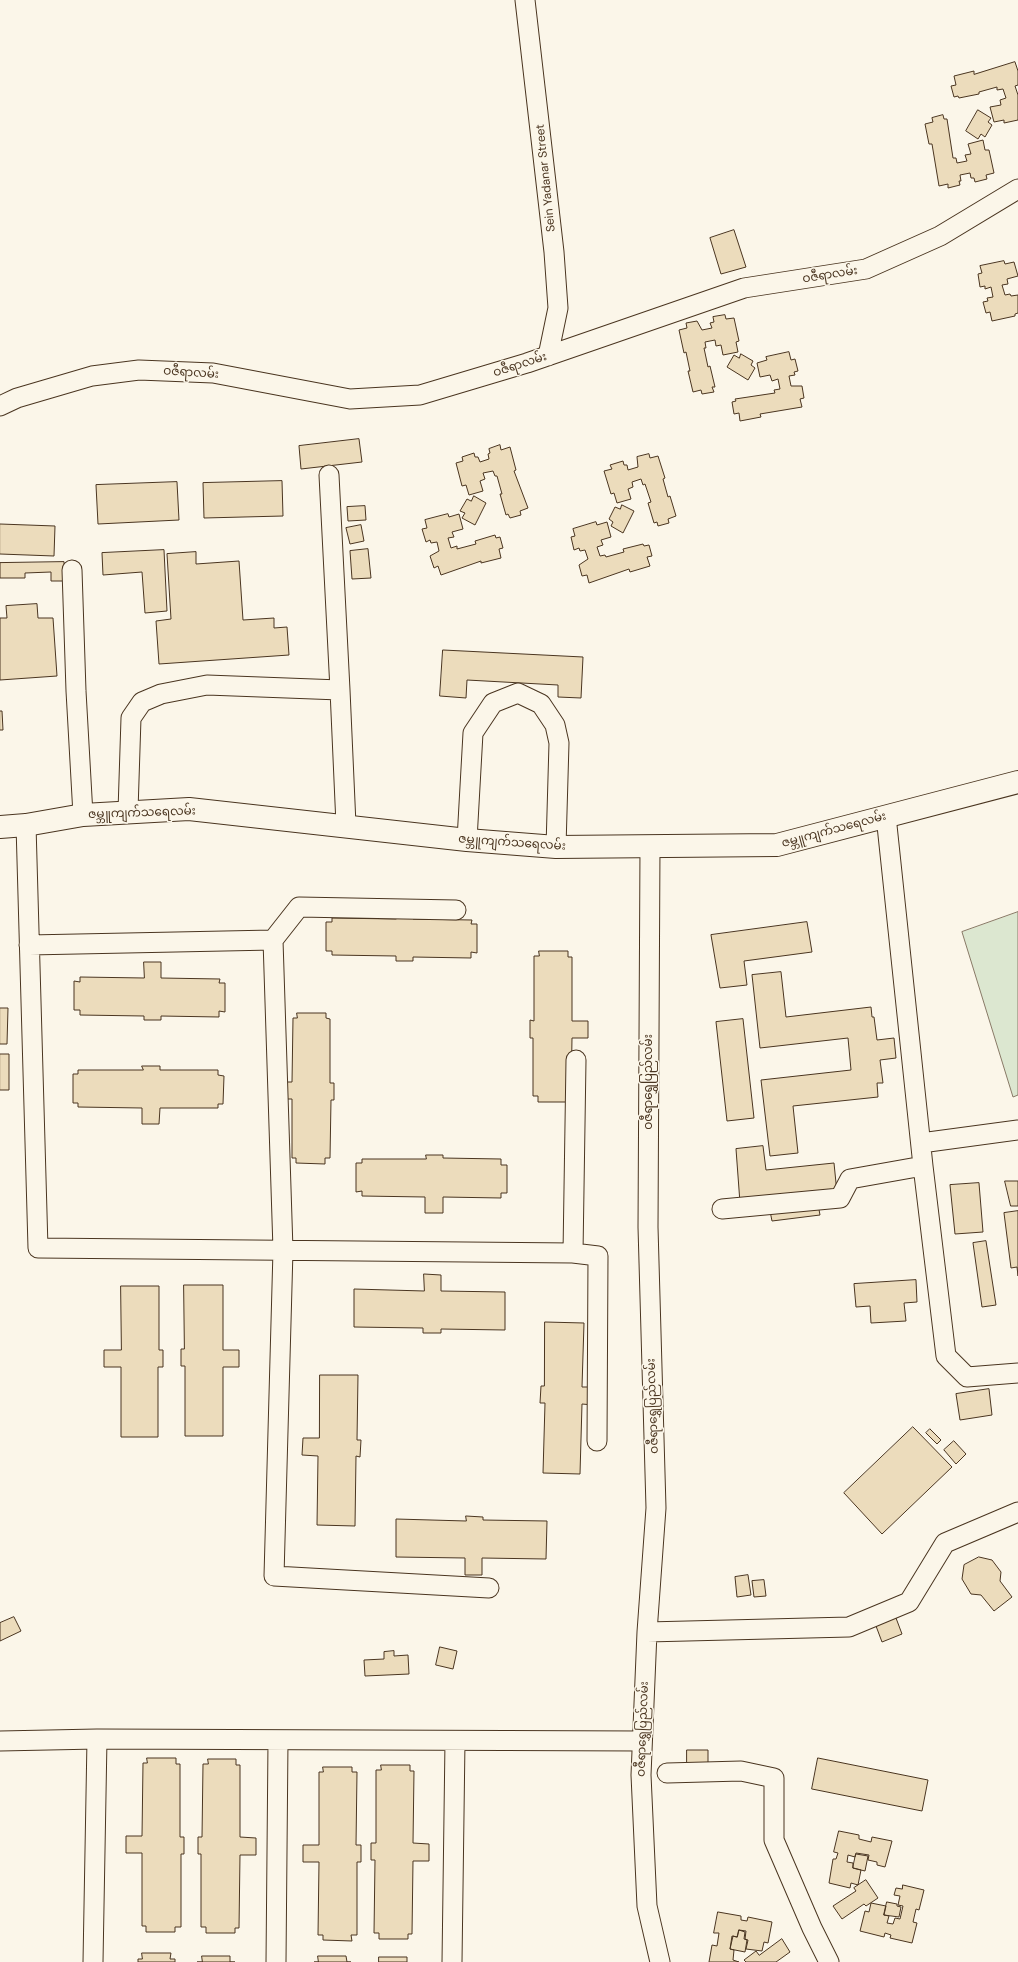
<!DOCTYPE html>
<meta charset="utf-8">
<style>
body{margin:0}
canvas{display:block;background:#fbf6e9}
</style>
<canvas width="1018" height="1962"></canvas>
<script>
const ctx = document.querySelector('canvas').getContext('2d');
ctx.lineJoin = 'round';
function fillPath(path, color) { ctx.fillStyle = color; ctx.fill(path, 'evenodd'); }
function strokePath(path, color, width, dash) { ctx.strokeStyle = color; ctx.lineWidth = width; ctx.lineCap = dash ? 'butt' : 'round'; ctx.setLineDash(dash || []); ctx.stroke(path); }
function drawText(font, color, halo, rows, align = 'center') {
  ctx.font = font + ' "DM Sans","Noto Sans Myanmar",sans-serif'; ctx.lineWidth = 3; ctx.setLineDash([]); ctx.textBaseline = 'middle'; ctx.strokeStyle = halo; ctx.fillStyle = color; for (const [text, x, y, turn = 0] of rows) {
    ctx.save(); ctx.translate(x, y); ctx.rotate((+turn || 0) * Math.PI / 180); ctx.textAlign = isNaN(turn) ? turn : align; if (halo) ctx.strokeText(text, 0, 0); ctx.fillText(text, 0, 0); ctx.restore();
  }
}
const green = new Path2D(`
 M1018 912V1095L1013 1097 962 932Z`);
const building = new Path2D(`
 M1015 62 1018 71V85L1015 86 1018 95V120L1004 123V120L994 122 990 107 1001 105 1000 100 1006 98 1003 89 997 90V87L979 92V94L959 98 958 96 954 97 951 86 956 85 954 76 974 71V74Z
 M978 110 991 118 988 122 992 125 985 137 981 134 978 139 966 131Z
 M943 115 944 119H947L953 158H956L957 163 967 161 965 155 971 154 968 144 983 140 985 150H989L994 173 986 175 987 179 975 182 974 178H971L970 173 960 175 961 181H959L960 185 948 188V184L939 186 932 144H929L925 124 933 122 932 118Z
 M734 230 746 267 721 274 710 238Z
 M1004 261 1005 264 1014 262 1018 276 1007 279 1008 284 1002 285 1005 295 1010 294 1011 296 1018 295V313L1015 314V316L992 321 990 312 986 313 983 302 988 301 987 298 993 297 991 287 985 289V286L980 287 978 274 982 273 980 266Z
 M725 315 726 319 734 318 739 341 736 342 738 352 723 355 721 345 716 346 715 340 705 342 706 348H704L708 367 710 366 715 387H712L714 392 702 394 701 390 693 392 688 371H690L686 352 684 353 679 330 687 328 686 323 697 321 702 330 712 328 710 323 714 322 713 317Z
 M789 352 791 360 795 359 798 371 794 372 795 375 789 376 791 386H802L804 398 800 399 802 407 760 414 761 417 740 421 739 413 734 414 732 402 736 401 735 399 775 393 774 390 780 389 778 379 772 381 770 375 760 377 757 363 767 360 766 357Z
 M741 354 753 361 751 365 755 368 748 380 727 367 734 355 739 358Z
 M359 439 362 462 301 469 299 446Z
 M500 445 501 450 510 447 516 470 514 471 528 508 520 511 521 515 510 518 508 514 506 515 500 494H502L497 476H495L493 471 483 473 485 479 480 481 483 491 469 495 466 485 462 486 456 463 463 461 462 457 474 453 475 457H478L480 462 489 459 488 454 490 453 489 449Z
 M649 454 650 458 658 456 665 478 663 479 668 497 670 496 676 516 668 519 669 523 658 526 657 522 654 523 648 503 651 502 645 484 643 485 641 479 632 482 633 487 628 489 631 499 617 503 614 493 611 494 604 471 612 469 610 465 623 461 624 465H627L628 470 638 467 637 457Z
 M282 481 283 516 204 518 203 483Z
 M177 482 179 520 98 524 96 485Z
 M474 496 486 503 475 525 462 518 465 513 460 511 467 499 471 501Z
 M622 505 634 511 623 533 611 526 613 522 609 519 615 507 620 509Z
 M365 506 366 520 348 521 347 507Z
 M448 514 449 517 459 514 463 529 452 532 454 537 448 538 451 548 457 546V549L476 544 475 541 495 535 496 538 500 537 503 548 499 549 501 558 481 563V561L441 575 438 566 434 568 430 556 439 551 437 542 431 543 430 540 426 542 422 529 427 528 425 520Z
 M596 522 597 525 607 522 611 537 601 540 603 545 597 547 600 556 605 555 606 557 624 552 623 549 643 544 644 546 649 545 652 556 647 557 650 566 630 572 629 569 589 583 587 575 582 576 579 565 588 559 585 550 580 551 579 548 574 550 571 537 575 536 573 529Z
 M0 524 55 526 54 556 0 554Z
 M361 525 364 541 350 544 346 528Z
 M368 549 371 578 352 579 350 551Z
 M164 550 167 611 145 613 142 572 103 575 102 553Z
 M196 552V564L239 561 243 620 274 618V628L287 627 289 655 159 664 156 621 171 619 167 554Z
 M64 562 65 581H51V572L25 573V578H0V563Z
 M37 604 38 618H53L57 676 0 680V618H7L6 606Z
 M443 650 583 657 581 698 558 697V685L467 680 466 698 440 696Z
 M0 711H2L3 730H0Z
 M396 911 413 912V919L472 920 471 924H477V953L471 952V958L413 957V961H396V956L332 955V951H326V922H332V918L396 919Z
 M807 922 812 952 744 961 747 985 720 988 711 935Z
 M539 951H568V957H572V1021H588V1038H572L571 1097 567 1102H538V1096H533V1038H530V1020L534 1021V956H539Z
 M144 962H161V978L220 979 219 983H225V1012L219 1011V1017L161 1016V1020H144V1016L80 1015V1010H74V981L80 982V977L144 978Z
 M781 972 786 1017 871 1007 872 1017H874L877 1040 894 1038 896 1058 880 1060 883 1083H877L878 1097 793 1106 798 1153 770 1156 761 1080 851 1070 848 1038 760 1048 752 975Z
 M0 1008H8L7 1044H0Z
 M297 1013H326V1018L330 1019V1083H334V1100H331L330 1158H325V1164L296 1163V1158H292V1099H280V1082H292L293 1018H297Z
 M743 1019 754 1118 727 1121 716 1022Z
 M0 1054H9V1090H0Z
 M142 1066H160V1070H218V1075L224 1076 223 1104H218V1108H160L159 1124H142V1108L78 1107V1103H73V1074H78V1070H143Z
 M763 1146 766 1170 834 1163 837 1193 740 1203 736 1149Z
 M426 1155H443V1158L501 1159V1165H507V1193H501V1198L443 1197V1213H425V1197L362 1196V1191L356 1192V1163H362V1159H426Z
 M1005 1181H1018V1206H1011Z
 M979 1183 983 1232 955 1234 950 1185Z
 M818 1204 820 1215 772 1221 770 1211Z
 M1018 1211V1276L1017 1267 1011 1268 1004 1213Z
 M986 1241 996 1305 982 1307 973 1243Z
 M424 1274 441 1275V1291L505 1292V1330L441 1329V1333H423V1328L354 1327V1289L424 1291Z
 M916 1280 917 1302 904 1303 906 1321 871 1323 870 1306 856 1307 854 1284Z
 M184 1285H223V1350H239V1367H223V1436H185V1366H181V1349H184Z
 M121 1286H159V1350H163V1367H158V1437H121V1367H104V1350H121Z
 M545 1322 584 1323 582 1387H594L593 1405 582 1404 580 1474 543 1473 545 1403H540L541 1386H544Z
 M320 1375H358L357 1440H361L360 1457 356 1456 355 1526 317 1525 318 1456 302 1455 303 1438H319Z
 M989 1389 992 1415 960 1420 956 1394Z
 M913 1427 952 1467 882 1534 844 1493Z
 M930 1429 941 1440 937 1444 926 1433Z
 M954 1441 966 1454 956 1464 944 1450Z
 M466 1516 483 1517V1520L547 1521 546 1559 482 1558V1575H465V1558L396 1557V1519L466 1521Z
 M979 1557 992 1560 1001 1572 1000 1581 1012 1597 994 1611 981 1595 971 1594 962 1579 964 1565Z
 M748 1575 751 1595 737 1597 735 1577Z
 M764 1580 766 1596 754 1597 752 1581Z
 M14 1617 21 1631 0 1641V1623Z
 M896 1618 902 1634 882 1642 876 1626Z
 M440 1647 457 1651 453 1669 436 1665Z
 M394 1651V1656L408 1655 409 1674 365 1676 364 1660 384 1659V1652Z
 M687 1750H708V1765H687Z
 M147 1758H176V1764H180V1837H184V1854H181V1927H175V1932H146V1926H142V1853H126V1836H142L143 1763H147Z
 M818 1758 928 1780 922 1811 812 1789Z
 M208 1759H236V1765H240V1837L256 1838V1855H240L239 1928H235V1933H206V1927H201V1854H198V1837H202L203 1764H208Z
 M381 1765H410V1771H414L413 1843 429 1844V1861H413L412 1934H408V1939H379V1933H374L375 1860H371V1843H376V1770H381Z
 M323 1767H352V1772H357L356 1845H361V1862H357V1935H351L352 1941 323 1940V1935H318L319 1862H303V1845H319V1772H323Z
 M839 1831 859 1835V1839L871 1842 872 1837 892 1841 885 1867 877 1865V1862L868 1860 869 1855 856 1853 855 1857 848 1855 847 1862 853 1863V1868L861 1870 858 1885 851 1883 850 1888 829 1883 833 1859H836L838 1853 834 1852Z
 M856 1854 868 1856 865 1871 853 1868Z
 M866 1880 878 1898 866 1906 864 1904 842 1919 833 1906 856 1891 854 1888Z
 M903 1885 924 1890 919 1910 916 1909 913 1922 917 1923 912 1943 890 1938 891 1935 885 1933 884 1937 860 1931 865 1911 869 1912 871 1903 886 1906 884 1915 889 1916 887 1923 893 1924 895 1918 900 1919 903 1906 898 1905 900 1896 894 1895 896 1888 902 1889Z
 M887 1902 897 1904V1906L901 1907 899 1917 884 1915Z
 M718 1912 741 1916V1920L747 1921 748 1917 772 1922 768 1943 764 1942 762 1951 746 1949 748 1940 745 1939 746 1931 739 1930 737 1937 732 1936 730 1949 734 1950 733 1960 739 1962H709L712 1945 717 1946 719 1933H714Z
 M739 1930 745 1932 744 1939 747 1940 745 1952 730 1949 733 1936 737 1937Z
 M782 1939 790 1952 776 1962H746L744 1960 756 1951 759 1955Z
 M142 1953H171L170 1959H175V1962H138V1959H142Z
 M202 1956H230V1962H235H197H202Z
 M318 1956H346L347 1962H351H314H318Z
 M379 1957H407V1962H379Z`);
const minor = new Path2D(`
 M525 0 554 252 558 308 548 356
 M0 406 17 398 92 376 139 370 213 373 350 399 420 395 527 363 744 288 866 269 940 236 1018 189
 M72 570 76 691 83 815
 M340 690 346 825
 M128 811 131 718 142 702 161 694 207 685 340 690 329 475
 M886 816 923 1166 946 1356 967 1377 1018 1373
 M26 825 38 1248 573 1253 598 1256 597 1441
 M467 840 473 733 493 703 518 693 541 704 555 725 559 743 556 847
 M650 847 648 1227 656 1508 647 1632 641 1775 647 1906 660 1962
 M273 940 283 1250 274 1576 489 1588
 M29 945 273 940 299 907 456 910
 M921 1143 1018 1130
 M722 1209 840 1198 850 1179 923 1166
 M573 1253 576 1060
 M647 1632 849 1627 909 1602 945 1543 1018 1512
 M97 1739 642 1741
 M0 1741 97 1739 93 1962
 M667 1773 741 1771 774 1778V1840L812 1928 829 1962
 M276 1962 278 1741
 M452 1962 455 1741`);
const major = new Path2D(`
 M0 827 26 825 83 815 189 809 467 840 556 847 777 845 1018 782`);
const streetNames = [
 ["Sein Yadanar Street",546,178,-96],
 ["ဝဇီရာလမ်း",830,275,-9],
 ["ဝဇီရာလမ်း",520,365,-18],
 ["ဝဇီရာလမ်း",191,373,4],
 ["ဇမ္ဘူကျက်သရေလမ်း",142,813,-2],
 ["ဇမ္ဘူကျက်သရေလမ်း",834,830,-15],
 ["ဇမ္ဘူကျက်သရေလမ်း",512,843,4],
 ["ဝဇီရာရွှေပြည်လမ်း",649,1082,-90],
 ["ဝဇီရာရွှေပြည်လမ်း",653,1406,-92],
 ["ဝဇီရာရွှေပြည်လမ်း",643,1729,-88]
];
fillPath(green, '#dce7d0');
strokePath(green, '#887966', 1);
fillPath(building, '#ecdcbc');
strokePath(building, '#4a3520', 1);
strokePath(minor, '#4a3520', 21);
strokePath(major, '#4a3520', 24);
strokePath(minor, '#fbf6e9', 19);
strokePath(major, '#fbf6e9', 22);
drawText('12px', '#4a3520', '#fbf6e9', streetNames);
</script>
